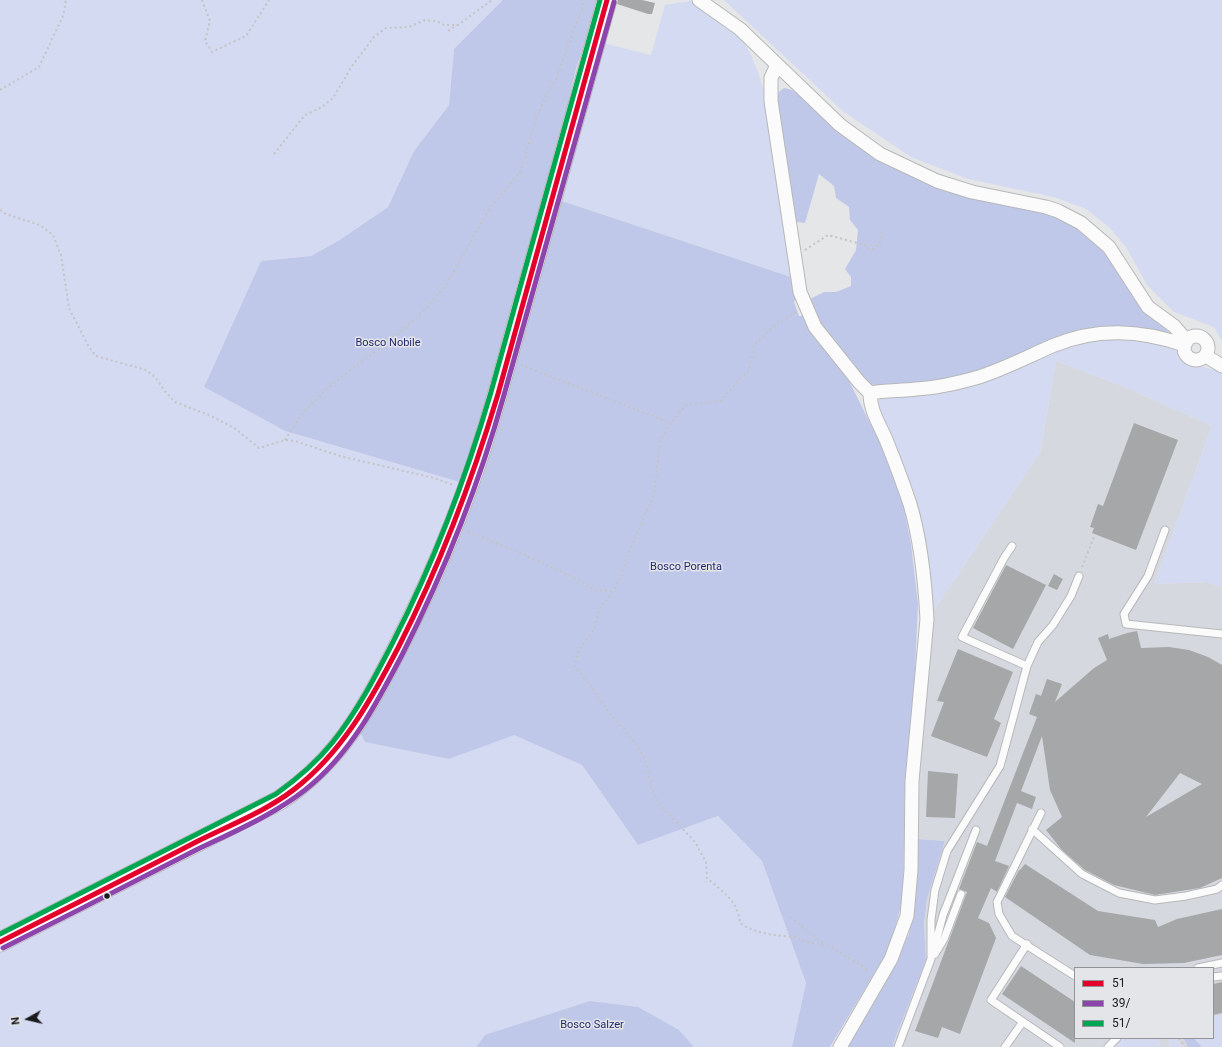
<!DOCTYPE html>
<style>
body{margin:0}
#map{position:relative;width:1222px;height:1047px;overflow:hidden;background:#e5e6e8;font-family:Roboto,sans-serif}
canvas{display:block}
.legend{position:absolute;left:1074px;top:967px;width:140px;height:72px;box-sizing:border-box;background:#e4e5e9;border:1px solid #939497;margin:0;padding:5px 7px;list-style:none;font-size:12px;color:#1a1a1c}
.legend li{display:flex;align-items:center;gap:8px;height:20px}
.legend b{width:20px;border:1px solid #939497}
.north{position:absolute;left:8px;top:999px;width:40px;height:40px;-webkit-text-stroke:3px #e4e5e9;paint-order:stroke;rotate:262deg;font-size:11px;font-weight:700;line-height:16px;text-align:center;color:#1a1a1c}
.north::after{content:'';display:block;margin:auto;width:14px;height:18px;background:#1a1a1c;clip-path:polygon(50% 0,100% 100%,50% 72%,0 100%)}
</style>
<div id="map">
<canvas width="1222" height="1047"></canvas>
<ul class="legend">
<li><b style="height:5px;background:#e4002b"></b>51</li>
<li><b style="height:5px;background:#8e44ad"></b>39/</li>
<li><b style="height:5px;background:#00a651"></b>51/</li>
</ul>
<div class="north">N</div>
</div>
<script>
const ctx = document.querySelector('canvas').getContext('2d');
ctx.lineJoin = 'round';
function fillPath(path, color) { ctx.fillStyle = color; ctx.fill(path, 'evenodd'); }
function strokePath(path, color, width, dash) { ctx.strokeStyle = color; ctx.lineWidth = width; ctx.lineCap = dash ? 'butt' : 'round'; ctx.setLineDash(dash || []); ctx.stroke(path); }
function drawText(font, color, halo, rows, align = 'center') {
  ctx.font = font + ' Roboto,sans-serif'; ctx.lineWidth = 3; ctx.setLineDash([]); ctx.textBaseline = 'middle'; ctx.strokeStyle = halo; ctx.fillStyle = color; for (const [text, x, y, turn = 0] of rows) {
    ctx.save(); ctx.translate(x, y); ctx.rotate((+turn || 0) * Math.PI / 180); ctx.textAlign = isNaN(turn) ? turn : align; if (halo) ctx.strokeText(text, 0, 0); ctx.fillText(text, 0, 0); ctx.restore();
  }
}
const built = new Path2D(`
 M1056 361 1130 389 1212 426 1154 584 1208 582 1222 588V1016L1213 1017V968H1075V1038H1123L1116 1047H893L894 1041 926 960 924 924 927 899 945 841 918 839 920 757 933 612 1040 452Z
 M1157 1038H1168L1170 1047H1161Z
 M1176 1038H1183L1188 1047H1182Z`);
const green = new Path2D(`
 M0 0H503L454 49 449 105 414 151 388 207 338 241 311 256 261 261 204 387 285 431 463 483 440 542 388 650 339 737 286 787 0 933Z
 M724 0H1222V341L1214 327 1174 312 1147 285 1126 247 1110 228 1086 209 1054 197 968 179 911 157 844 112Z
 M690 1C705 10 726 20 738 35 753 53 760 77 766 99L794 278 559 200 603 43 651 55 665 5Z
 M1108 335 1161 342 1174 347 1187 366 1204 367 1222 372V588L1208 582 1154 584 1212 426 1130 389 1056 361 1040 452 933 612 926 551 876 404 880 398Z
 M359 730 449 759 514 734 582 765 638 845 718 816 762 861 806 983 792 1047H694L679 1030 485 1035 476 1047H0V949L230 835Z
 M1222 1015V1047H1202L1194 1038H1213V1017Z
 M1123 1038H1157L1161 1047H1116Z
 M1168 1038H1176L1182 1047H1170Z`);
const forest = new Path2D(`
 M503 0H599L576 69 551 175 463 483 285 431 204 387 261 261 311 256 338 241 388 207 414 151 449 105 454 49Z
 M784 88C799 90 805 102 815 111 835 129 857 141 880 155 893 163 905 172 919 179 969 205 1030 198 1077 228 1113 251 1120 286 1147 314 1155 323 1165 325 1171 336L1131 327 1109 326 1085 331 1005 363 937 383 878 386 867 383 829 339 808 300 824 292H836L851 286V277L845 269 856 250 858 230 850 220 849 207 836 198 834 186 819 174 805 223 797 222 792 206 776 94Z
 M559 200 794 278 797 297 794 302 799 316H804L845 373 898 479 911 544 918 604 915 671 905 788 903 898 890 947 830 1047H792L806 983 762 861 718 816 638 845 582 765 514 735 449 759 365 742 359 730 500 409 548 248Z
 M918 839 945 841 927 899 924 924 926 960 894 1041 893 1047H848L884 985 909 934 917 875Z
 M590 1001 638 1007 679 1030 694 1047H476L485 1035Z
 M1183 1038H1194L1202 1047H1188Z`);
const building = new Path2D(`
 M618 0H642L655 3 652 14H648L617 4Z
 M1134 423 1178 440 1136 550 1092 533 1094 528 1090 527 1098 504 1103 506Z
 M1006 565 1046 585 1013 649 973 628Z
 M1054 574 1063 579 1057 590 1048 586Z
 M1137 631 1141 648 1169 647 1189 650 1208 657 1222 665V878L1200 888 1155 895 1114 885 1085 870 1062 850 1046 830 1062 817 1050 790 1042 736 1021 791 1036 797 1032 809 1017 803 995 861 1009 866 997 892 991 888 978 918 989 923 996 938 960 1034 942 1027 938 1038 915 1031 967 892 959 889 977 842 987 846 1037 717 1029 714 1036 694 1041 696 1047 679 1062 684 1055 702 1094 668 1107 660 1098 638 1108 634 1109 639 1127 633ZM1180 773 1202 784 1146 817Z
 M958 649 1013 672 994 719 1001 723 987 757 931 736 944 702 937 701Z
 M928 771 958 774 955 818 926 817Z
 M1025 864 1098 911 1155 920 1158 927 1177 919 1222 909V955L1184 963 1143 964 1090 955 1005 897 1019 870H1020Z
 M1021 966 1075 1002V1043L1002 994Z
 M1222 982V1013L1213 1015V984Z`);
const path = new Path2D(`
 M202 0 210 21 205 41 212 52 246 36 269 0
 M448 31 457 25
 M0 90 39 67 63 16 66 0
 M274 154 305 115 322 107 333 98 352 66 374 37 386 28 409 27 425 20 436 21 444 25H458L492 0
 M0 210 6 214 40 225 53 235 61 255 69 308 89 347 96 356 146 370 155 377 164 390 175 402 211 416 236 429 259 448 285 440 295 441 340 456 434 478 453 485
 M805 250 828 235 865 245 866 248 873 249 882 240 880 230
 M796 312 776 324 754 345 749 370 720 401 686 405 671 423 660 441 654 495 626 559 622 577 609 597 599 609 595 627 580 649 574 665 591 686 605 707 637 745 646 762 652 790 660 805 695 842 706 862 707 878C723 892 738 901 740 923 755 934 778 936 797 937L800 940 832 947 869 971
 M521 365 671 423
 M285 440 302 414 329 387 403 330 427 307 446 285 489 209 521 171 535 122 545 97 556 79 585 0
 M468 532 516 551 573 577 594 590 612 591
 M1082 567 1094 537
 M790 917 824 944
 M1179 1038 1185 1047`);
const lane = new Path2D(`
 M1165 530 1148 576 1124 614 1126 624 1222 634
 M1027 666 1038 642 1053 625 1071 596 1079 576
 M1041 813 997 902 999 914 1012 936 1075 976
 M1032 829 1082 874 1119 893 1155 900 1186 896 1217 889 1222 885
 M1027 944 991 1000 1060 1047
 M934 949 943 915 976 830
 M935 954 944 939 961 894
 M1198 968 1222 963
 M1213 977 1222 976
 M898 1047 931 959V920L935 890 947 851 1000 766 1027 666 962 637 1004 558 1012 546
 M1005 1047 1022 1023
 M1108 1047 1117 1038`);
const street = new Path2D(`
 M699 0 740 29 840 125 880 154 937 181 972 192 1046 207 1058 211 1081 223 1109 247 1148 307 1174 326 1187 341
 M777 65 771 78V101L800 292 815 327 859 382 870 393C870 411 880 425 887 442 895 462 903 483 910 504 921 541 925 581 927 619L912 781 911 870 907 916 891 959 840 1047
 M1184 348a12 12 0 1 1 24 0a12 12 0 1 1-24 0Z
 M1206 356 1222 366
 M870 393C886 390 901 391 916 389 937 388 958 383 979 377 1004 369 1027 357 1052 346 1097 327 1140 330 1185 345`);
const secondary = new Path2D(`
 M0 942 280 800C342 758 368 706 401 641 431 582 457 521 478 458 497 401 511 343 528 285 554 190 580 95 607 0`);
const bus1 = new Path2D(`
 M0 942C65 909 131 876 196 842 232 824 272 809 302 783 346 746 373 696 399 646 440 565 472 481 498 394L607 0`);
const bus2 = new Path2D(`
 M3 948C67 916 130 884 194 851 231 833 272 816 305 790 350 755 377 703 403 653 445 570 479 485 504 395L614 2`);
const bus3 = new Path2D(`
 M0 934 276 794C297 779 316 763 332 743 357 712 375 677 393 642 434 562 466 478 491 392L600 0`);
const markers = [
 [107,896,3.5,"#1a1a1c"]
];
const parkNames = [
 ["Bosco Nobile",388,343],
 ["Bosco Porenta",686,567],
 ["Bosco Salzer",592,1025]
];
fillPath(built, '#d6d8df');
fillPath(green, '#d4daf1');
fillPath(forest, '#c0c8ea');
fillPath(building, '#a6a7a8');
strokePath(lane, '#b7b8b9', 9);
strokePath(street, '#b7b8b9', 15);
strokePath(secondary, '#b7b8b9', 21);
strokePath(path, '#c4c4c5', 2, [2, 3]);
strokePath(lane, '#fbfbfc', 7);
strokePath(street, '#fbfbfc', 13);
strokePath(secondary, '#fbfbfc', 19);
strokePath(bus1, '#e4002b', 5);
strokePath(bus2, '#8e44ad', 5);
strokePath(bus3, '#00a651', 5);
for (const [x, y, r, color] of markers) { const dot = new Path2D(); dot.arc(x, y, r, 0, 2 * Math.PI); ctx.fillStyle = color; ctx.fill(dot); strokePath(dot, '#e4e5e9', 1.5); }
drawText('11px', '#24296f', '#e4e5e9', parkNames);
</script>
